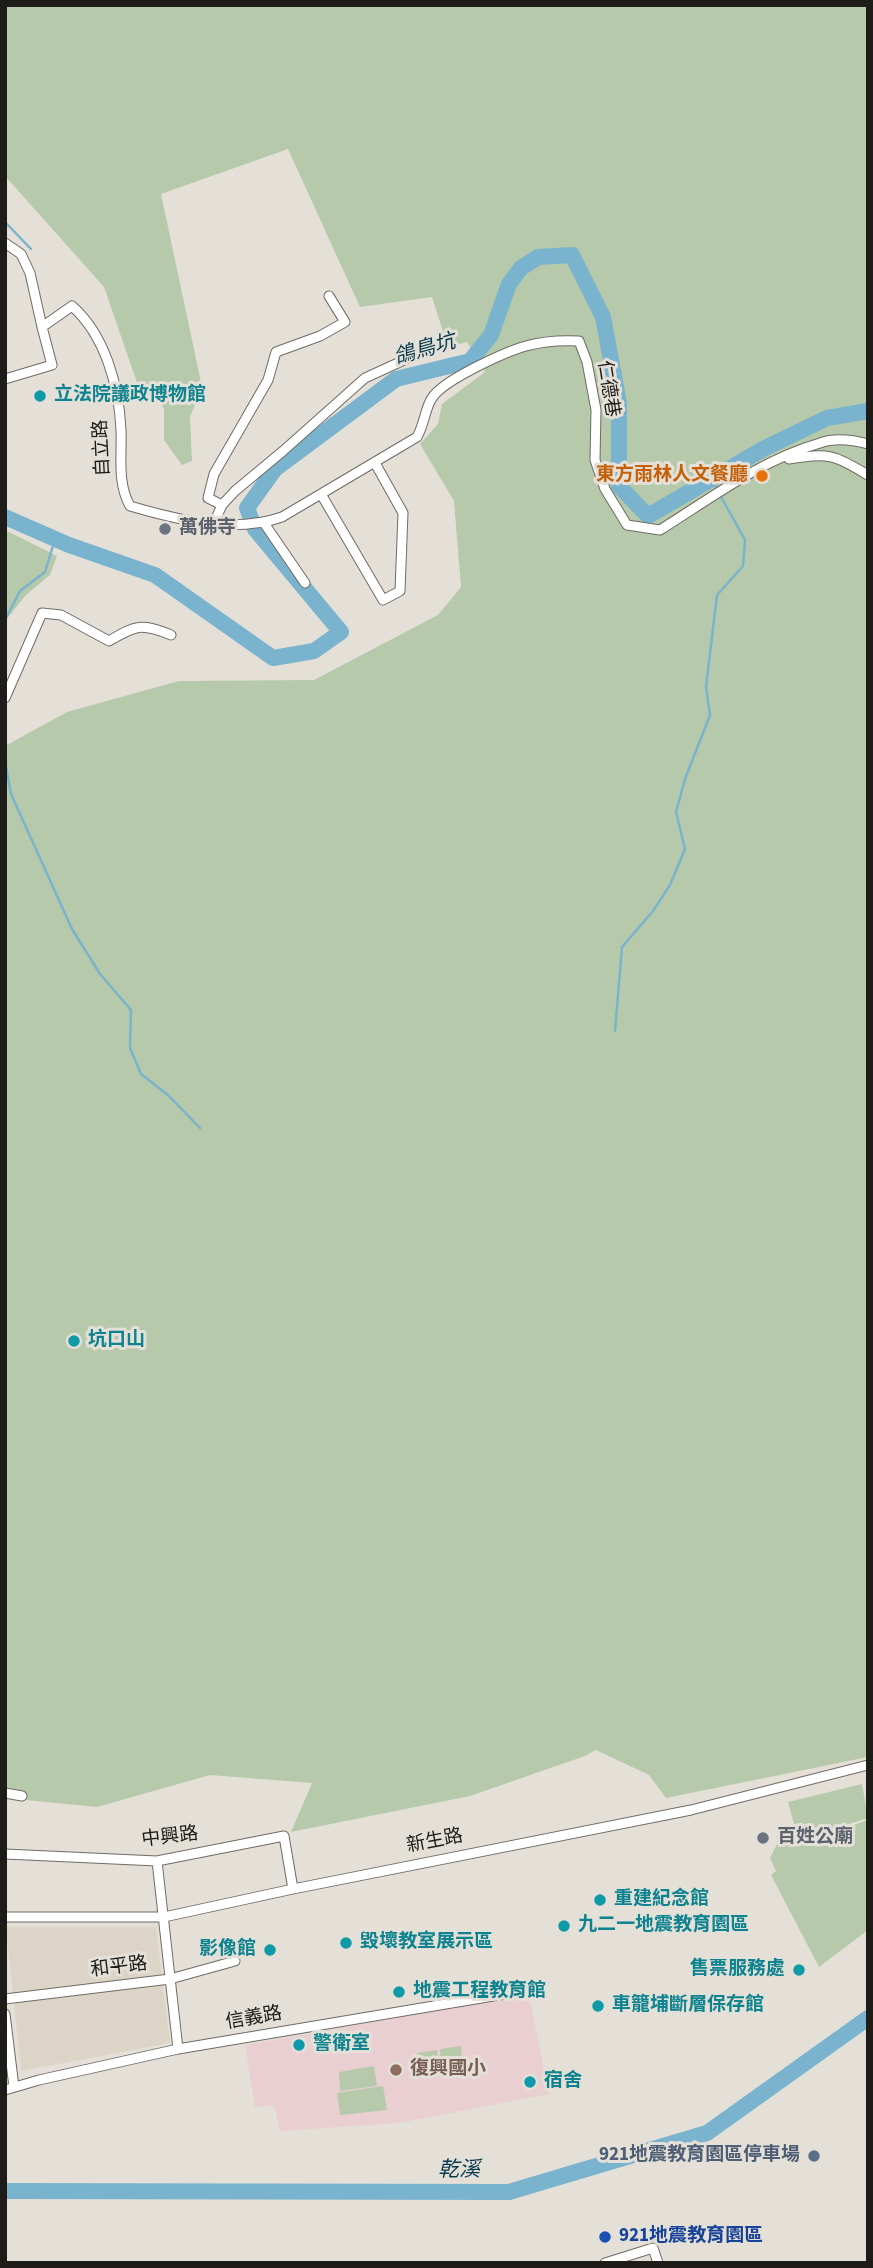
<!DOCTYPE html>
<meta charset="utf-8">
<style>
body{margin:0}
#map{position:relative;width:873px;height:2268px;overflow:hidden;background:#e4e0d8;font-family:"Source Sans 3",sans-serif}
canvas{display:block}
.frame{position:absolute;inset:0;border:7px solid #1d1c19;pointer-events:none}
</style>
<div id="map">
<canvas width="873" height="2268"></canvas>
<div class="frame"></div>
</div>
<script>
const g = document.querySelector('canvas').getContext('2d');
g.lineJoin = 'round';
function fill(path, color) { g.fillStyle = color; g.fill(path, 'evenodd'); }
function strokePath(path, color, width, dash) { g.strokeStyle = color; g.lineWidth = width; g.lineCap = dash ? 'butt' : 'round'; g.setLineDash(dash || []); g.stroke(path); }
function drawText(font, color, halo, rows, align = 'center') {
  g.font = font + ' "Source Sans 3","Noto Sans TC",sans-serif'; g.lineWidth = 6; g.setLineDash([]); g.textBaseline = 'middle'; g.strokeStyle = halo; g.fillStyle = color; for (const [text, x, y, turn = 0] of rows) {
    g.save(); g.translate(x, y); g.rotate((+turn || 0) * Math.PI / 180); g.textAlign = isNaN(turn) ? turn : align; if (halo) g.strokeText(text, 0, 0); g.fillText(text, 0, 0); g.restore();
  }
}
const built = new Path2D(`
 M6,1927H156L170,2043L21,2071Z`);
const education = new Path2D(`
 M527,1985L549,2094L399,2123L280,2131L274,2105L255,2108L245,2045L519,1996V1987Z`);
const green = new Path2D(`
 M5,5H868V1757L666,1798L649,1775L596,1750L585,1756L470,1796L291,1832L312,1783L210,1775L97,1807L5,1798V746L67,712L179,681L314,680L438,615L461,587L454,501L420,444L438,424L442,404L485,372L467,342L448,347L432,297L360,307L288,149L161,194L202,387L190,417L192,461L182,465L164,440V410L160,400H143L104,287L5,176Z
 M5,530L57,556L50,575L26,595L5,621Z
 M862,1784L868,1818L801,1839L807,1841L868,1820V1930L819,1967L771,1875L776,1871L770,1858L782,1834L798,1838L788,1802Z
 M461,2046L462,2064L441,2067L440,2049Z
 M437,2050L439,2068L418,2071L417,2053Z
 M374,2066L377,2086L340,2091L339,2072Z
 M383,2086L387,2110L340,2115L337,2093Z`);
const stream = new Path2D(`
 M5,222L31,249
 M712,479L717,489
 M5,620L20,591L45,572L55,539
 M5,761L11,794L72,929L100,974L131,1010L130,1048L141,1074L168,1095L200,1128
 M615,1031L622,947L653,911L670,885L685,849L676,812L685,779L710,715L706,687L717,595L743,566L745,540L720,495`);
const river = new Path2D(`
 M5,517L69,545L155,575L273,658L314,651L341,632L255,529L247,508L275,469L396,379L470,361L491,335L509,284L521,268L538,257L572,255L603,317L619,403V486L648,516L763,449L827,418L868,411
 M5,2191L509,2192L707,2133L868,2018`);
const street = new Path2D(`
 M5,243L21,254L30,273L42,327
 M5,379L52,365L42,327L72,306C105,335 119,386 121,430C122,456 117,483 130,506C178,520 233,534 282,517L417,437C425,423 425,408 432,398C443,380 505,352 526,346C544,341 561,340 579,341L587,362L596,410L595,460L605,489L627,525L660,530C711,498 761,460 820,443C834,438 853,440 868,444
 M789,459C830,453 832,454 868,475
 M321,494L383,600L400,591L403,513L375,463
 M222,505L235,491L283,451L365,378L424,351
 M264,523L305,583
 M213,525L222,505L208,498L214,474L268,380L276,352L320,336L345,322L329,296
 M5,698L42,613L61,615L109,641C136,625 141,623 171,635
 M5,1793L22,1796
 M5,1854L157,1861L284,1836L293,1889
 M157,1861L178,2049
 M5,1917H164L293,1889L691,1810L868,1765
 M5,1999L170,1979L235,1961
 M5,2014L14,2087
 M5,2090L39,2080L178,2049L511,1993
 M605,2263L653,2248L658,2263`);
const markers = [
 [40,396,7,"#0f9aa8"],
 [762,476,7,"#e8710a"],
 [165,529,7,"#6b7280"],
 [74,1341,7,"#0f9aa8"],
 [763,1838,7,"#6b7280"],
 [600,1900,7,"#0f9aa8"],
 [564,1926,7,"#0f9aa8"],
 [346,1943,7,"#0f9aa8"],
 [270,1950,7,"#0f9aa8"],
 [799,1970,7,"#0f9aa8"],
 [399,1992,7,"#0f9aa8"],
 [598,2006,7,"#0f9aa8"],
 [299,2045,7,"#0f9aa8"],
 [396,2070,7,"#8d6e63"],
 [530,2082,7,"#0f9aa8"],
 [814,2156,7,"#5c6f8a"],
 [605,2237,7,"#1a4fb4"]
];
const streetNames = [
 ["仁德巷",607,389,81],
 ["自立路",103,448,-93],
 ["中興路",170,1838,-7],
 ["新生路",435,1842,-11],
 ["和平路",119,1968,-7],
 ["信義路",254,2019,-10]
];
const cultureNames = [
 ["立法院議政博物館",54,396],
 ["坑口山",88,1341],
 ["重建紀念館",614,1900],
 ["九二一地震教育園區",578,1926],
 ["毀壞教室展示區",360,1943],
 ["影像館",256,1950,"right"],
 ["售票服務處",785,1970,"right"],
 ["地震工程教育館",413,1992],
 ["車籠埔斷層保存館",612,2006],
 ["警衛室",313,2045],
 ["宿舍",544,2082]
];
const foodNames = [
 ["東方雨林人文餐廳",748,476]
];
const worshipNames = [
 ["萬佛寺",179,529],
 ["百姓公廟",777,1838]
];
const educationNames = [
 ["復興國小",410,2070]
];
const serviceNames = [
 ["921地震教育園區停車場",800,2156]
];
const transitNames = [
 ["921地震教育園區",619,2237]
];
const waterNames = [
 ["鴿鳥坑",425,351,-16],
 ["乾溪",459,2171]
];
fill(built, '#dcd4c6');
fill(education, '#e9cfd2');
fill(green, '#b6c9aa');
strokePath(stream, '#7ab3cd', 2.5);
strokePath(river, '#7ab3cd', 16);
strokePath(street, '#6f6b65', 11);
strokePath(street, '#fff', 9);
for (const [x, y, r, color] of markers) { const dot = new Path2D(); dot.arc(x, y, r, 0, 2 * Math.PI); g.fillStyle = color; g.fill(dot); strokePath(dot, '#e4e0d8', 2.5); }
drawText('19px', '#1d1c19', '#e4e0d8', streetNames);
drawText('bold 19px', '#0d838f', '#e4e0d8', cultureNames, 'left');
drawText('bold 19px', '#c56008', '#e4e0d8', foodNames, 'right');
drawText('bold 19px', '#5b616d', '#e4e0d8', worshipNames, 'left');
drawText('bold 19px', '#785e54', '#e4e0d8', educationNames, 'left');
drawText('bold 19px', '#4e5e75', '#e4e0d8', serviceNames, 'right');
drawText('bold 19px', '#164399', '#e4e0d8', transitNames, 'left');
drawText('italic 21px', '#063a4d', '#e4e0d8', waterNames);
</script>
